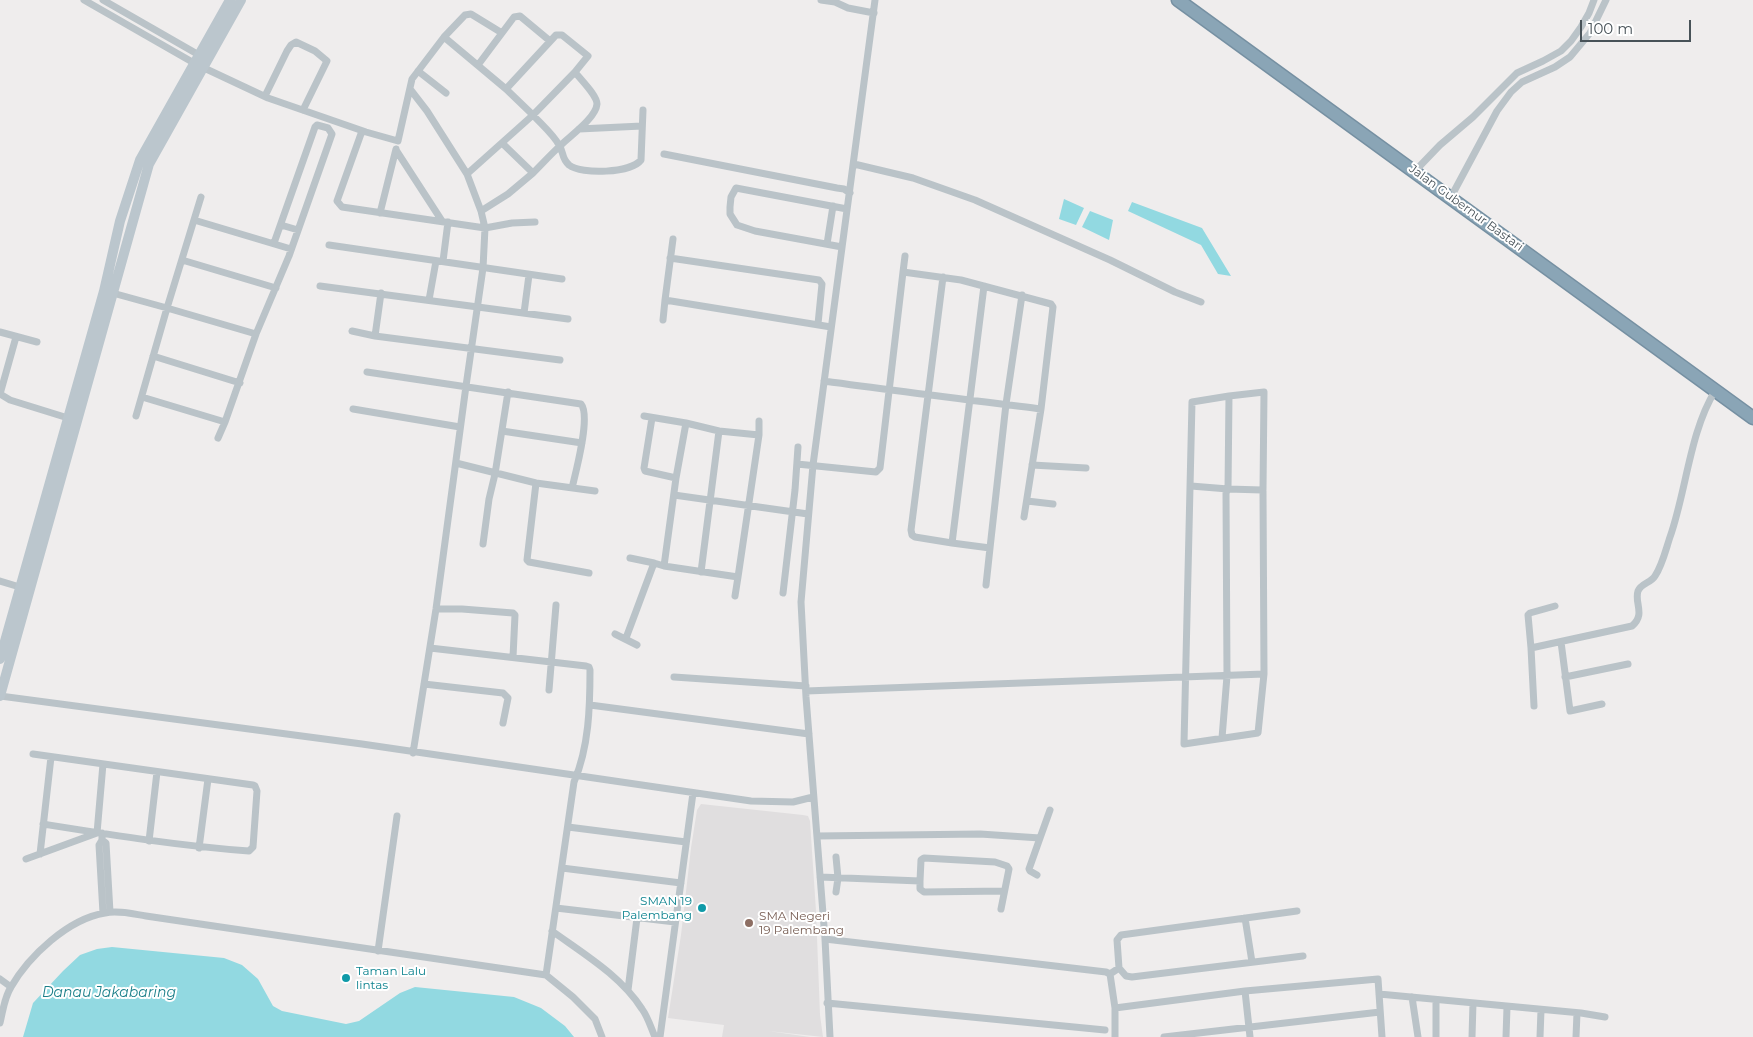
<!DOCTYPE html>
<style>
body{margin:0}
#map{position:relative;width:1753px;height:1037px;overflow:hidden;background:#efeded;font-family:Montserrat,sans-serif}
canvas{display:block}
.scale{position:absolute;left:1580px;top:20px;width:111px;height:22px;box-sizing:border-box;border:2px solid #485258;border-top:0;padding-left:6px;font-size:15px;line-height:18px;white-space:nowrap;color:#485258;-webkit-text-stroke:4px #fff;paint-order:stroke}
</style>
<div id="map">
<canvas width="1753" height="1037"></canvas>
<div class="scale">100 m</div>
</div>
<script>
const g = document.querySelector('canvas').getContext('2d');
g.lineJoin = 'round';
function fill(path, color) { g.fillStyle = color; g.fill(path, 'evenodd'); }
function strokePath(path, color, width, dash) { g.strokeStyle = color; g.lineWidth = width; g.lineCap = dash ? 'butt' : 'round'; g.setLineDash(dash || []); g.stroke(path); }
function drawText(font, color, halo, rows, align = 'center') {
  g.font = font + ' Montserrat,sans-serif'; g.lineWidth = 4; g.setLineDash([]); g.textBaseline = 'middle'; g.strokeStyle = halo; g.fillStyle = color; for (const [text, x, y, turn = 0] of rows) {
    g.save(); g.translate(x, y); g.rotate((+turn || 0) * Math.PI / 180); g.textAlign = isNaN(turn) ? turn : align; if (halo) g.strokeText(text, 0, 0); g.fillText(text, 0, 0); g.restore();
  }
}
const education = new Path2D(`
 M701,804L803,815L808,816L810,821L816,911L820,1015L823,1037L768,1031L810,1037H722L724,1025L668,1018L681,935L691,848L697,810Z`);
const water = new Path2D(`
 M1064,199L1084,208L1076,225L1059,219Z
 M1132,202L1202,228L1231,276L1218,274L1201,245L1128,211Z
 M1090,211L1113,220L1109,240L1082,227Z
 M112,947L224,958L242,965L258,979L273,1006L282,1011L346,1024L359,1021L400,993L415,987L514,997L541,1008L565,1026L574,1037H23L33,1003L63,971L80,955L97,949Z`);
const street = new Path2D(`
 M84,0L194,63
 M103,0L199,55
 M821,0L835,2L848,8L874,13
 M444,37L506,89
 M478,65L502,33
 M202,67L268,98L366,132L398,141L412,79L444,37L465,15L471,14L502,33L514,17L520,16L550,41
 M418,71L446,93
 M410,89L427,111L467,174L481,211L485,228L483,268L466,386L436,609L413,753
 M265,96L287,51L291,45L296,42L315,51L327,61L303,110
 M579,129L642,126
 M362,131L337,201L342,207L485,228L512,223L535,222
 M396,150L442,221
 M664,154L837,188L844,189L850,193
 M854,164L913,178L975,200L1110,260L1175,292L1201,302
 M1415,171L1440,145L1473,117L1517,73L1543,61L1561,51L1571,41L1581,27L1589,13L1594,0
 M533,173C542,164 551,154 561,145C570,136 596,118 597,104C597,95 580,79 575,72L533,115C541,124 553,134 559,145C564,152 561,158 569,165C582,175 631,173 641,160L643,110
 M467,174L533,115L506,89L556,35H562L588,56L575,72
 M1451,197L1497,111L1511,92L1522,82L1555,67L1570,57L1590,33L1606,0
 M481,211L508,194L533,173L502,143
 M380,213L396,149
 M194,220L291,249
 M281,225L298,230
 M673,239L665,300L831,327
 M827,244L833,206
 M329,245L562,279
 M842,247L755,231L737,225L730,214V207L731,197L736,188L847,209
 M670,258L819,280L822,284L818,324
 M182,260L276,288
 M443,261L448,222
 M903,272L905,256
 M943,277L911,530L912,535L915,537L952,543L984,286
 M320,286L568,319
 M109,292L167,308L201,197
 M429,300L436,261
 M524,313L529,275
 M663,320L665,300
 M352,331L375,336L560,360
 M0,332L37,342
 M375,336L381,293
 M153,356L240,383
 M367,372L581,404C591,416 576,471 572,488
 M0,394L10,400L68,418
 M0,394L16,337
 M1229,396L1264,392L1263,490
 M142,397L225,422L256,334
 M353,409L460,427
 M136,416L167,308L256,334L289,256L332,134L328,128L317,125L315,127L274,243
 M644,416L686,423L676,478L664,566L738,577L759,435V421
 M652,418L644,468L645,471L676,478
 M686,423L719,431L701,572
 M502,431L582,443
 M719,431L759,435
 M218,438L225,422
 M456,463L536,483L595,491
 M797,464L876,472L880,468L903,272L961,280L1051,304L1053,307L1041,409C969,400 896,391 824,381
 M1032,465L1086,468
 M536,483L527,560L529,562L589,573
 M1191,486L1228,489L1229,396L1192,402L1184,744L1258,733L1264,674L1263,491L1262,490L1228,489L1226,493L1227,676L1222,738
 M674,495L808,514
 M1027,501L1053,504
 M1024,517L1041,409
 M952,543L990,548L1006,404L1022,295
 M483,544L489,499L495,474L508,392
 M630,558L654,563
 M0,581L23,588
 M986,585L990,548
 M783,593L795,490L798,447
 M735,596L738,577
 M1555,606L1530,613L1528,615L1531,648L1632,626C1646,614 1634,603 1638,591C1641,583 1651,583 1655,576C1662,566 1666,549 1670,537C1686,492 1690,431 1715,391
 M436,609H462L513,613L515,615L513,657
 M615,634L637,645
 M626,638L654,563L664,566
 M1561,642L1570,711L1602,704
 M430,648L586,666L589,667L590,670C590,707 589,747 574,782L546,975
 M1531,648L1534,706
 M674,677L806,686
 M1565,677L1628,664
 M424,684L503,693L508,698L503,723
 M549,690L556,605
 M806,691L1264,674
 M0,696L362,744L751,801L793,802L813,797
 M590,705L809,734
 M33,754L253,785L255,786L257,791L253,847L249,851C180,846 112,835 43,824
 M568,827L686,842
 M102,833V840L99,845L103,913
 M817,836L980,834L1040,838L1029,869L1030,871L1037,875
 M1040,838L1050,810
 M102,840L106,843L110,912
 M149,841L157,772
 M199,848L208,779
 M40,854L51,757
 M836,857L838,878L836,892
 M26,859L97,833L103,764
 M562,868L681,883
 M820,877L920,881L921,860L924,858L995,862L1007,866L1009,869L1001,909
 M920,881V889L924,892L1004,891
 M556,908L675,922
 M1245,918L1252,962
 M552,931C584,954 621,976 642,1009C648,1017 651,1028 655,1037
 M825,939L1106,972L1110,974L1115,1008L1245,991L1378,979L1382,1037
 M378,951L397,816
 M1119,968L1117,940L1121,935L1297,911
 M1110,974L1119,968L1126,976L1132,977L1303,956
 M0,979L11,987
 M628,990L637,918
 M1245,991L1250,1037
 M1379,994L1581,1013L1605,1017
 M1412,997L1418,1037
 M827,1003L1105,1030
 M1115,1008V1037
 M0,1023C3,1011 4,998 11,987C29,956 68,919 105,913C118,910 133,914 146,916L546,975L573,997L595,1019L602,1037
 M660,1037L693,793
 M830,1037L825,939L806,697L801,602L813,465L875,0
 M1164,1037L1380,1012
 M1436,1037V1000
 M1472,1037L1473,1003
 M1506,1037L1507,1007
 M1540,1037L1541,1010
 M1576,1037L1577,1013`);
const secondary = new Path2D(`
 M0,659L104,291L120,221L140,160L230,0
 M0,696L149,164L241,0`);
const highway = new Path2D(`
 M1178,0L1753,418`);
const markers = [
 [702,908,5,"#0f9aa8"],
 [749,923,5,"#8d6e63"],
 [346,978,5,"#0f9aa8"]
];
const streetNames = [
 ["Jalan Gubernur Bastari",1466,208,36]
];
const cultureNames = [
 ["SMAN 19",692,901],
 ["Palembang",692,915],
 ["Taman Lalu",356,971,"left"],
 ["lintas",356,985,"left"]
];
const educationNames = [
 ["SMA Negeri",759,916],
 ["19 Palembang",759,930]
];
const waterNames = [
 ["Danau Jakabaring",109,993]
];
fill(education, '#e0dedf');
fill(water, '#92d9e1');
strokePath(highway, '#7690a2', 15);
strokePath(street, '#bac3c8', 7);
strokePath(secondary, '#bbc6cd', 10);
strokePath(highway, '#8aa5b6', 12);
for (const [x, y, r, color] of markers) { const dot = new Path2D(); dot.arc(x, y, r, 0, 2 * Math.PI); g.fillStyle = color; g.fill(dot); strokePath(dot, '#fff', 2); }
drawText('12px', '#485258', '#fff', streetNames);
drawText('12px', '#0d838f', '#fff', cultureNames, 'right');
drawText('12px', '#785e54', '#fff', educationNames, 'left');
drawText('italic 14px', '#1b7f89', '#fff', waterNames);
</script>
